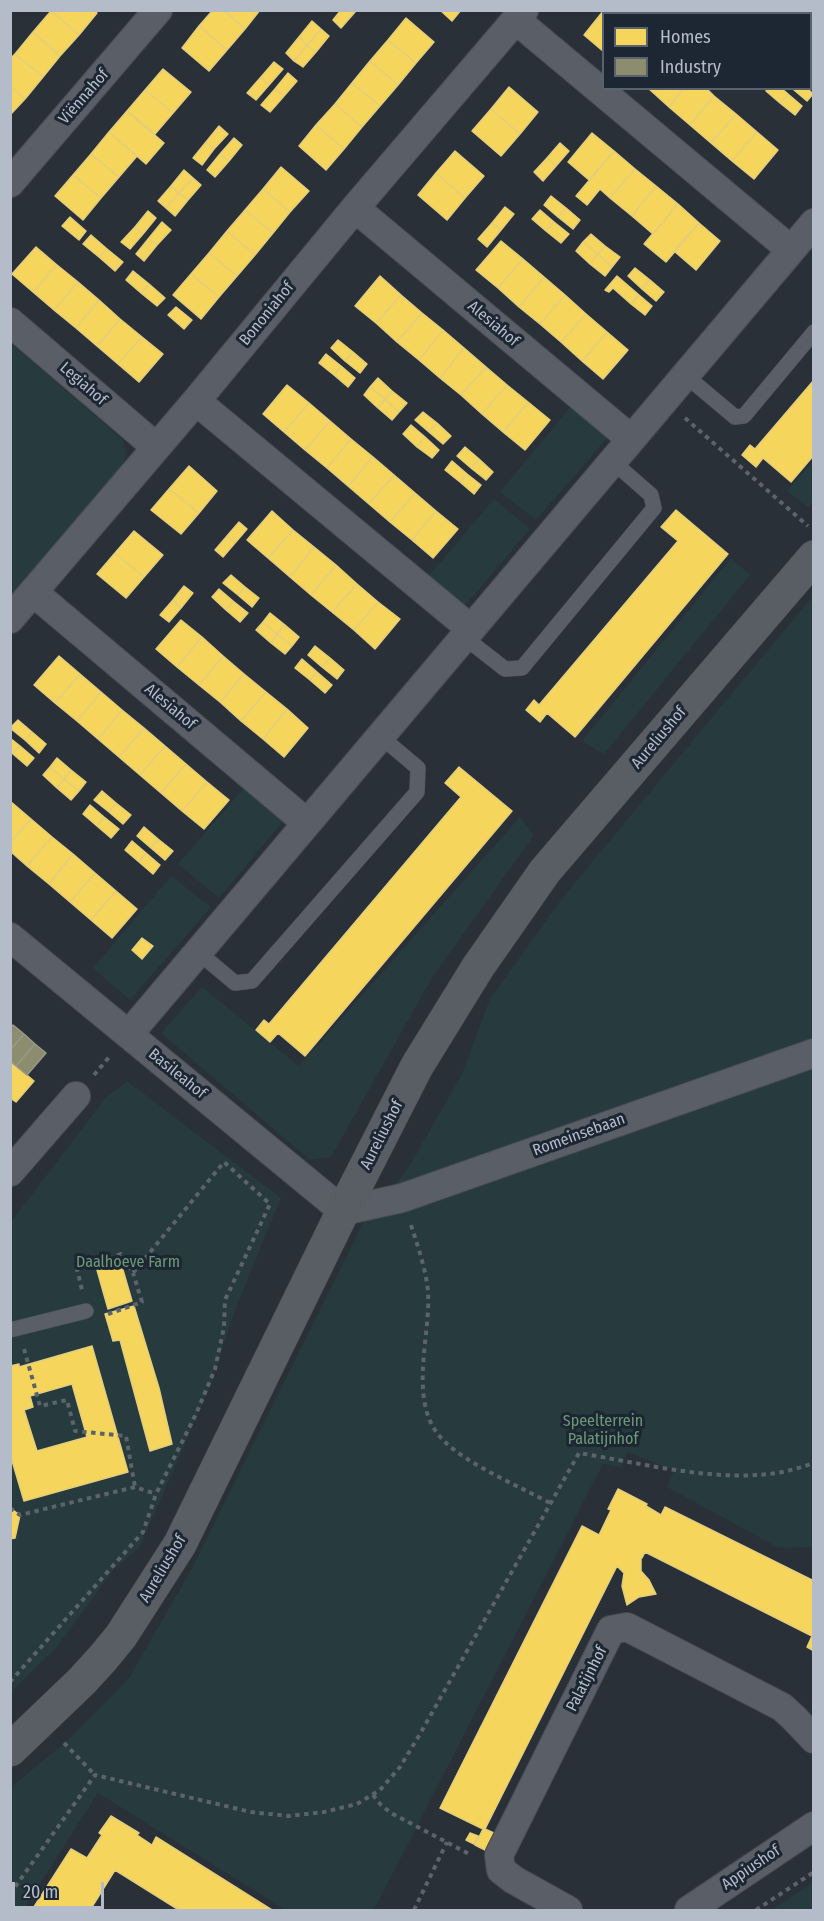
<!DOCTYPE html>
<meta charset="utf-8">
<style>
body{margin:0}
#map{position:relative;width:824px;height:1921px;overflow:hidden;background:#2a3038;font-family:"Fira Sans Condensed",sans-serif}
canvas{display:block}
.frame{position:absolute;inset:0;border:12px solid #b4bcc9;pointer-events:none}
.legend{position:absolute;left:602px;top:12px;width:210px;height:78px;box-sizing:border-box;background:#1d2633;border:2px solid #59626f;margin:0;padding:8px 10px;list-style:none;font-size:18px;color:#b4bcc9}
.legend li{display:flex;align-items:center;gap:12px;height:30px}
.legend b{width:30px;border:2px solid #59626f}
.scale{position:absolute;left:12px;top:1882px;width:92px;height:27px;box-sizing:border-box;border:3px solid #b4bcc9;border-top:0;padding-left:8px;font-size:18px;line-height:21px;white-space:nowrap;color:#b4bcc9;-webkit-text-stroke:4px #1d2633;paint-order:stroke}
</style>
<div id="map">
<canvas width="824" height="1921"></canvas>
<div class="frame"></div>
<ul class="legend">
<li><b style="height:16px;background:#f6d55c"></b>Homes</li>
<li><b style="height:16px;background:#8c8c6e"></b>Industry</li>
</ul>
<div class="scale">20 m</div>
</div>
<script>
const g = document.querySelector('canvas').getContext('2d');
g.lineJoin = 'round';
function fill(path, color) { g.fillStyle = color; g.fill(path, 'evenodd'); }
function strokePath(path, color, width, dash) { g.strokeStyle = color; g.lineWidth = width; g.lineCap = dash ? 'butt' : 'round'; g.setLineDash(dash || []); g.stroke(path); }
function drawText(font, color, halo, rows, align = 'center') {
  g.font = font + ' "Fira Sans Condensed",sans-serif'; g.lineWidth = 6; g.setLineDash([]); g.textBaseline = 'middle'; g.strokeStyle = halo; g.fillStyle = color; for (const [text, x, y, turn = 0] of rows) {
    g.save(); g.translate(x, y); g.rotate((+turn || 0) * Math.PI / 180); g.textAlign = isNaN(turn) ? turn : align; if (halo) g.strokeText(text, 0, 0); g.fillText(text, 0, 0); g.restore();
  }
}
const green = new Path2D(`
 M11,343L123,440L126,457L119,471L11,603Z
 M572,405L609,436L536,520L500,492Z
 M813,461V501L808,507L787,491Z
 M494,499L530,529L459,613L420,586Z
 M731,558L750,575L604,754L582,741Z
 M813,596V1547L779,1548L667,1487L674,1470L627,1452L622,1467L603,1464L374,1910H286L98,1793L23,1910H11V1787L67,1741L129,1678L191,1570L362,1225L407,1170L462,1074L490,999L563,897Z
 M249,782L290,813L219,898L178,864Z
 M520,817L534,835L433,976L331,1157L310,1160L161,1033L202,987L299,1066Z
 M171,876L211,907L130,1000L93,968Z
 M127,1081L281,1198L235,1310L210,1387L139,1548L114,1569L57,1647L11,1692V1222L107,1096L123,1085Z
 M813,1882V1910H772Z`);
const homes = new Path2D(`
 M94,10L97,13L79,35L51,11Z
 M213,10H224L245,29L227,50L199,26Z
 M224,10H260L245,29Z
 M341,10L355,12L341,28L333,20Z
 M440,10H461L452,21Z
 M604,10H613L617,14H604V52L584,35Z
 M693,10H711L713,12L697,14Z
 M787,10H814V22L810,26V14H784Z
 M51,11L79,35L60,56L33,32Z
 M406,18L434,42L416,63L388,40Z
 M312,21L321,29L307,45L299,37Z
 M814,22V44L810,41V26Z
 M199,26L227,50L209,71L182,48Z
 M321,29L329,36L316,52L307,45Z
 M33,32L60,56L43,77L15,54Z
 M299,37L307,45L294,61L286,53Z
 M388,40L416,63L398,85L370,61Z
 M307,45L316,52L303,67L294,61Z
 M15,54L43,77L25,99L10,86V59Z
 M370,61L398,85L380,106L352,83Z
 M274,62L283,69L269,85L261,77Z
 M163,69L191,92L173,113L145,90Z
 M288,73L297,81L284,96L275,89Z
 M261,77L269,85L256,100L247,93Z
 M352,83L380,106L362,127L335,104Z
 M10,86L25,99L10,115Z
 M509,87L538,112L520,134L491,109Z
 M648,88H684L669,107Z
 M684,88H706L714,96L690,125L669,107Z
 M768,88H781L788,94L780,103L766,91Z
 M795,88H807L813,94L807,101L794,90Z
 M275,89L284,96L270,112L261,105Z
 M145,90L173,113L155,134L127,111Z
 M788,94L802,106L795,115L780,103Z
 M714,96L736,114L711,143L690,125Z
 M335,104L362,127L344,149L316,125Z
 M491,109L520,134L501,156L472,131Z
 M127,111L164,143L146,164L109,132Z
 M736,114L757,132L732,161L711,143Z
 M316,125L344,149L326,170L299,146Z
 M219,126L228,134L214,149L206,142Z
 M109,132L137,156L119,177L91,154Z
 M757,132L778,150L754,179L732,161Z
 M592,133L614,151L589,180L568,162Z
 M234,138L242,145L229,161L220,154Z
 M206,142L214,149L202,165L193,158Z
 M560,143L569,151L556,166L547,158Z
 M455,151L484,176L465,198L436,173Z
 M614,151L635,169L610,198L600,189L587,205L576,196Z
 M91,154L119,177L101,198L73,175Z
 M220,154L229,161L215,177L207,170Z
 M547,158L556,166L543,181L534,172Z
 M281,167L309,191L290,212L263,189Z
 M635,169L656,186L632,216L610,198Z
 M184,170L193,178L179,193L171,186Z
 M436,173L465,198L447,220L418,195Z
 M73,175L101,198L83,220L55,196Z
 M193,178L201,185L188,200L179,193Z
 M171,186L179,193L166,208L158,201Z
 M656,186L678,204L653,234L632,216Z
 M263,189L290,212L273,233L245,210Z
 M179,193L188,200L175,216L166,208Z
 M551,196L566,208L558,217L544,205Z
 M678,204L699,223L666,262L644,244Z
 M505,207L514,214L501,230L492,223Z
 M566,208L580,220L573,229L558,217Z
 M245,210L273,233L255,255L227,231Z
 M540,210L554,222L546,231L532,219Z
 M148,211L156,218L143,234L135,227Z
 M70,217L86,231L79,240L62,226Z
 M162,222L171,230L157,245L149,238Z
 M554,222L569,234L561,243L546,231Z
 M492,223L501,230L487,247L478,239Z
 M699,223L720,241L696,270L674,251Z
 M135,227L143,234L130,249L121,242Z
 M227,231L255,255L237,276L209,253Z
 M591,234L605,246L598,254L583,242Z
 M91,235L107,249L99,257L83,244Z
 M149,238L157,245L144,261L136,254Z
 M501,241L523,259L498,288L476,270Z
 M583,242L598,254L590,264L576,251Z
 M605,246L620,257L612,267L598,254Z
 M36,247L57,265L33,292L12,274Z
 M107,249L123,262L115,271L99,257Z
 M209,253L237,276L219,297L191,274Z
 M598,254L612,267L605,276L590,264Z
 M523,259L544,277L519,307L498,288Z
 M57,265L78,282L54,310L33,292Z
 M635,268L650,280L642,289L628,276Z
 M133,271L149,284L141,293L126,280Z
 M191,274L219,297L201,319L173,295Z
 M380,276L401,295L376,323L355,306Z
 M617,276L639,295L631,304L613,288L609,292L605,290Z
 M544,277L565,295L540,324L519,307Z
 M650,280L664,292L656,301L642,289Z
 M78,282L99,300L76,328L54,310Z
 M149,284L165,298L157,306L141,293Z
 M401,295L422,313L397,342L376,323Z
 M565,295L586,314L561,342L540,324Z
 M639,295L652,306L645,315L631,304Z
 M99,300L120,319L97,346L76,328Z
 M176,307L192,320L184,329L168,315Z
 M422,313L443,330L419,360L397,342Z
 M586,314L607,332L582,361L561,342Z
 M120,319L142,337L118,364L97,346Z
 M443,330L464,348L440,378L419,360Z
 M607,332L628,350L603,379L582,361Z
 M142,337L163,354L139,382L118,364Z
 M338,340L353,352L345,361L331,348Z
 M464,348L486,367L461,395L440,378Z
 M353,352L367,364L360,373L345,361Z
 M326,354L341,366L334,375L319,363Z
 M341,366L355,378L348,387L334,375Z
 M486,367L507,385L482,414L461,395Z
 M378,378L392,391L385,399L370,387Z
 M814,380V455L791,482L763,458L756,467L742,455L750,445L755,449Z
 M287,385L309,403L284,432L263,414Z
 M507,385L528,402L503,432L482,414Z
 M370,387L385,399L378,408L364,395Z
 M392,391L407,403L399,412L385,399Z
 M385,399L399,412L392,420L378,408Z
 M528,402L550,420L525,450L503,432Z
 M309,403L330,421L305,450L284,432Z
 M423,412L437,423L429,432L415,420Z
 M330,421L351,439L327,468L305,450Z
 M437,423L451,436L443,444L429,432Z
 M411,425L425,437L417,447L403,434Z
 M425,437L439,450L432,458L417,447Z
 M351,439L373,457L348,486L327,468Z
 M465,447L479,459L471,468L457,456Z
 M373,457L394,475L369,504L348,486Z
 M479,459L493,472L486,480L471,468Z
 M452,461L467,474L460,482L445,470Z
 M189,466L217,491L199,513L169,489Z
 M467,474L481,485L474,494L460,482Z
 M394,475L415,493L390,522L369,504Z
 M169,489L199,513L181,534L151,510Z
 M415,493L436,511L412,540L390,522Z
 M676,510L728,554L575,737L547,713L540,722L526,710L534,700L539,705L678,541L661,527Z
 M272,511L293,530L268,558L247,540Z
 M436,511L458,529L433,558L412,540Z
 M239,522L247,529L235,543L227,536Z
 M293,530L314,547L290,577L268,558Z
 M134,531L163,555L144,577L115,553Z
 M227,536L235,543L223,557L215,550Z
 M314,547L336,565L311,595L290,577Z
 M115,553L144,577L126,598L97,574Z
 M336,565L357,584L332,612L311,595Z
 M231,575L245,587L238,595L223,583Z
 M357,584L378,602L354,630L332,612Z
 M184,586L193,593L181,608L173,600Z
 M245,587L259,598L252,607L238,595Z
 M219,589L233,601L226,610L212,597Z
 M173,600L181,608L169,622L160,615Z
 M233,601L248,613L240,622L226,610Z
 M378,602L400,619L375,649L354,630Z
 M270,613L285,625L277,634L263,622Z
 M181,620L202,637L177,667L156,649Z
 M263,622L277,634L271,643L256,630Z
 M285,625L299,637L292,646L277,634Z
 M277,634L292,646L285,654L271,643Z
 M202,637L223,656L199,685L177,667Z
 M315,646L330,658L322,667L308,655Z
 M59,656L80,674L55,703L34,685Z
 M223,656L244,674L220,702L199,685Z
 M330,658L344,670L337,679L322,667Z
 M302,659L317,672L310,680L295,668Z
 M317,672L332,685L325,693L310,680Z
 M80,674L101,692L77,721L55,703Z
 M244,674L266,692L241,721L220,702Z
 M101,692L122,710L98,739L77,721Z
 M266,692L287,709L263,739L241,721Z
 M287,709L308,728L284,757L263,739Z
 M122,710L144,728L119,757L98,739Z
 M18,720L32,732L25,740L10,728Z
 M144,728L165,746L140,775L119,757Z
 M32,732L46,744L39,753L25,740Z
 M10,738L20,746L13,754L10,752Z
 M20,746L34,758L27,766L13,754Z
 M165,746L186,764L161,793L140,775Z
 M57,758L71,770L64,779L50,767Z
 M186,764L207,782L182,811L161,793Z
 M50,767L64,779L57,788L43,775Z
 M459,767L512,811L305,1056L278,1033L270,1042L256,1030L264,1020L269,1024L461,797L445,783Z
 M71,770L86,782L79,791L64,779Z
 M64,779L79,791L71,800L57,788Z
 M207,782L229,800L204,829L182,811Z
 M102,791L116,803L109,812L94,800Z
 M10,801L31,819L10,843Z
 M116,803L131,815L123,824L109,812Z
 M90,805L104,817L97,826L83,814Z
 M104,817L119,829L111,838L97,826Z
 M31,819L52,837L27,866L10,851V843Z
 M144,827L158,839L151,848L137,836Z
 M52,837L73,854L49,884L27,866Z
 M158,839L173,851L165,860L151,848Z
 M132,841L146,853L139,862L125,850Z
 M146,853L160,865L153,874L139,862Z
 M73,854L95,873L70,902L49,884Z
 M95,873L116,891L91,920L70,902Z
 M116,891L137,909L112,938L91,920Z
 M142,938L153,946L142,959L132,950Z
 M10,1061L34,1081L16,1102L10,1098Z
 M121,1263L132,1301L108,1309L97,1270Z
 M134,1306L159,1388L172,1444L150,1451L120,1340L113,1341L105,1314Z
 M92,1346L128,1472L24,1501L10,1454V1366L19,1364V1367ZM72,1384L87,1437L37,1451L24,1410L33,1407L30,1396Z
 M618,1489L647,1504L646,1506L661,1515L665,1507L814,1581V1651L807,1647L812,1636L645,1552L642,1558L641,1557V1571L649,1580L656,1594L639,1597L627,1605L622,1586L624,1573L617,1566L485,1829L496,1834L487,1851L475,1845L483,1829L440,1808L582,1526L599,1535L611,1510L608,1509Z
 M10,1508L20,1515L15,1538L10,1539Z
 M111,1816L139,1833L137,1835L152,1845L156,1837L272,1910H179L115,1870L90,1910H32L71,1849L87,1858L102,1835L99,1833Z
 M470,1833L478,1836L474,1844L466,1840Z`);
const industry = new Path2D(`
 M13,1025L24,1034L10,1050V1028Z
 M24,1034L35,1044L16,1066L10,1061V1050Z
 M35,1044L46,1053L27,1075L16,1066Z`);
const path = new Path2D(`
 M685,418L808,526
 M94,1075L110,1056
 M411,1225C418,1247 426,1269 428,1292C431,1338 406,1404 444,1441C468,1465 519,1486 550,1503
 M108,1314L142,1302L133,1273
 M24,1349L40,1406L67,1400L75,1431L126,1436L135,1487
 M10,1508L20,1515L135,1487L156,1494
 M10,1682L143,1532L156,1494L196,1414L215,1369L224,1327L225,1300L270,1204L224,1162L133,1273L121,1254L77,1269L82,1290
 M64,1743L95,1775
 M373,1795L381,1805L391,1813L471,1855
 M10,1894L95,1775L251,1812L288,1816L324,1812L357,1804L380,1790L400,1767L420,1734L579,1453C641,1463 725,1485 787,1471C796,1469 805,1466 814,1463
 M414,1910L447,1842
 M756,1910L814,1872`);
const lane = new Path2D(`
 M685,375L735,417L744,416L814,332
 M464,637L505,669L522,668L654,508L651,495L612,461
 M198,952L235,983L252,981L417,792L418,768L380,736
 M10,1330L86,1311`);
const street = new Path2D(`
 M516,20L791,250
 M10,183L158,10
 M355,208L631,439
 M10,322L156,447
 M196,401L471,629
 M33,592L307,823
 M10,619L196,401L355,208L524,10
 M10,937L343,1211L402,1198L814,1053
 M129,1034L814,223
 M10,1172L76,1096
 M568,1910L514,1880L501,1870L499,1855L611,1630L627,1627L782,1707L794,1718L814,1739
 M689,1910L814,1826`);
const secondary = new Path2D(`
 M10,1750L82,1681L103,1658L121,1636L180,1544L343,1211L417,1066L478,967L545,871L814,557`);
const streetNames = [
 ["Viënnahof",84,97,-49],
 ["Bononiahof",267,314,-51],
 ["Alesiahof",493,324,40],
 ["Legiahof",83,384,41],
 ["Alesiahof",170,707,40],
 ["Aureliushof",659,738,-50],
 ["Basileahof",177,1074,39],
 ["Aureliushof",382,1135,-63],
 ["Romeinsebaan",579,1135,-20],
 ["Aureliushof",163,1569,-59],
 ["Palatijnhof",587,1679,-63],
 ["Appiushof",751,1868,-34]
];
const parkNames = [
 ["Daalhoeve Farm",128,1263],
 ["Speelterrein",603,1422],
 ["Palatijnhof",603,1440]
];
fill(green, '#273a3e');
fill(homes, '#f6d55c');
strokePath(homes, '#e2ce7d', 1.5);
fill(industry, '#8c8c6e');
strokePath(industry, '#989a89', 1.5);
strokePath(lane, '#484c53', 16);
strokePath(street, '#484c53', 30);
strokePath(secondary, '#484c53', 34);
strokePath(path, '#5d636a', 4, [4.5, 4.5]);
strokePath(lane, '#5a5e66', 15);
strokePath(street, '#5a5e66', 28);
strokePath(secondary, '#595d64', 33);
drawText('16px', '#b4bcc9', '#1d2633', streetNames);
drawText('16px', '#6b9a76', '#1d2633', parkNames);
</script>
